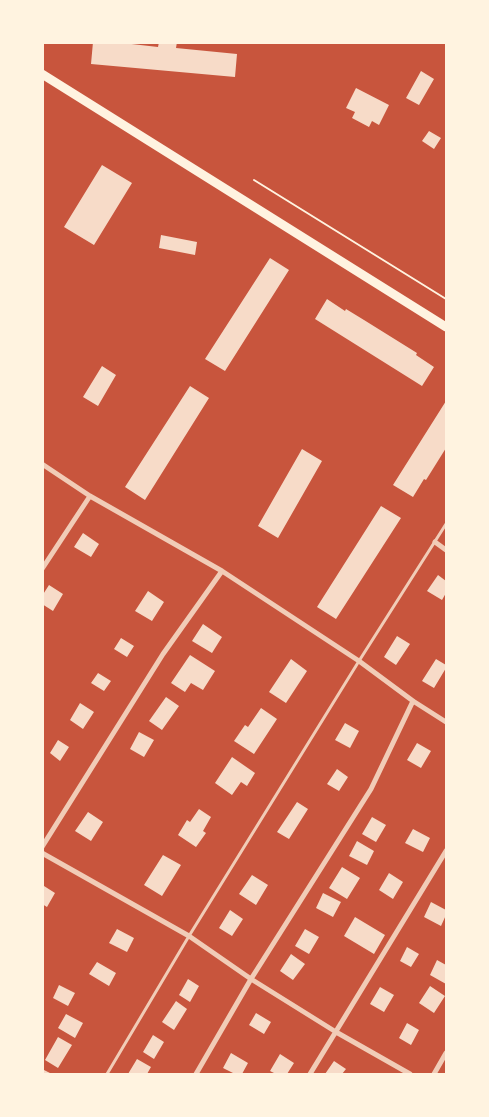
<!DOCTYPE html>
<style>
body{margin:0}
#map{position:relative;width:489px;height:1117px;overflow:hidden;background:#c8553d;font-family:Barlow,sans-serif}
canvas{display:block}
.frame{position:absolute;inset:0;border:44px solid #fff3e0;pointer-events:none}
</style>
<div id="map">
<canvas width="489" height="1117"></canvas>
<div class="frame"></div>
</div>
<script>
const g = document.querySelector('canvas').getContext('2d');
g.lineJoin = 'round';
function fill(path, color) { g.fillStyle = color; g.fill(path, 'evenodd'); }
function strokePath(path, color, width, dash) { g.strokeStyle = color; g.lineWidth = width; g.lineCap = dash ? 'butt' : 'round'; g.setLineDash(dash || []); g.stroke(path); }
const building = new Path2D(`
 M93,42H114L158,47L159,42H177L176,48L237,54L235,77L91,64Z
 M421,71L434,79L419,105L406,98Z
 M356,88L389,105L379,125L372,121L369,127L352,118L355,112L346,108Z
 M429,131L441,138L434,149L422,141Z
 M102,165L132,183L94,245L64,227Z
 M161,235L197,242L195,255L159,248Z
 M270,258L289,270L225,371L205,359Z
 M327,299L345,311L346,309L364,320L417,353L416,355L434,367L422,386L315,319Z
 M102,366L116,375L98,406L83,397Z
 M190,386L209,398L145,500L125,487Z
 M446,401V448L426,480L424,479L413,497L393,485Z
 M302,449L322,461L278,538L258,526Z
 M381,506L401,518L336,619L317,607Z
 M83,533L99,544L91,557L74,547Z
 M438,575L446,581V593L442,600L427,591Z
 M49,585L63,594L53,611L42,604V596Z
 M148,591L164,602L152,621L135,611Z
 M203,624L222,637L212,653L192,641Z
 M397,636L410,644L396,665L384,657Z
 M121,638L134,646L127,657L114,649Z
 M190,655L215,671L203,690L191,683L185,692L171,683Z
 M291,659L307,671L286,703L269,692Z
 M436,659L446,665V668L434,688L422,681Z
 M98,673L111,681L104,691L91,683Z
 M166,697L179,706L162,730L149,721Z
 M80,703L94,712L83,729L70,720Z
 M261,708L277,719L254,754L234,741L245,725L248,727Z
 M345,723L359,731L350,748L335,740Z
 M139,732L154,740L144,757L130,749Z
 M58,740L69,747L60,761L50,753Z
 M417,743L431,751L421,768L407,760Z
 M232,757L255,773L247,786L241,782L232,795L215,783Z
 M337,769L348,777L339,791L327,784Z
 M297,802L308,809L289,839L277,832Z
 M199,809L211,817L203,831L206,833L196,847L178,835L187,820L190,822Z
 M88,812L103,822L91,841L75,831Z
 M372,817L386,825L376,842L362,834Z
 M413,829L430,838L423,852L405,843Z
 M357,841L374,851L367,865L349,856Z
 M163,855L181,865L162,896L144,885Z
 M342,867L360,878L347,899L329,888Z
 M389,873L403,882L393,899L379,890Z
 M252,875L268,885L256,905L239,894Z
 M44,886L55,893L47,907L42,904Z
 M323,893L341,902L333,917L316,908Z
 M431,902L446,910V915L441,926L424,917Z
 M230,910L243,919L232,936L219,928Z
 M355,917L385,935L374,954L344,936Z
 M117,929L134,938L127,952L109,943Z
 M305,929L319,937L309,954L295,946Z
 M407,947L419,954L411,967L400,961Z
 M291,954L305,964L293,980L280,971Z
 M437,960L446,965V984L430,975Z
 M97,962L116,973L109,986L89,974Z
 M188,979L199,986L190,1002L179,995Z
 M59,985L75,993L68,1006L53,998Z
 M430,986L445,996L434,1013L419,1003Z
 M380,987L394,995L384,1012L370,1004Z
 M176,1001L187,1009L174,1030L162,1022Z
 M256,1013L271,1022L264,1034L249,1025Z
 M66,1014L83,1023L75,1038L58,1028Z
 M407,1023L419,1030L411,1045L399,1038Z
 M153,1035L164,1042L154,1059L143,1052Z
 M58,1037L72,1045L58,1068L45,1060Z
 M231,1053L248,1063L242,1074H235L223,1068Z
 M280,1054L294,1063L287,1074H276L270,1071Z
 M137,1059L151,1067L147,1074H128Z
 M334,1061L346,1069L342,1074H325Z
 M42,1069L52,1074H42Z`);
const path = new Path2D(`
 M254,180L446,299`);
const service = new Path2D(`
 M107,1074L189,936L359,661L446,524`);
const minor = new Path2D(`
 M42,464L90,496L222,571L359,661L413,701L446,722
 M435,542L446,550
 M42,569L90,496
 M42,847L163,654L222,571
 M42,853L189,936L251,979L336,1032L410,1074
 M196,1074L251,979L371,789L413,701
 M310,1074L446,851
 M434,1074L446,1053`);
const secondary = new Path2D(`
 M42,74L446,327`);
fill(building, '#f7dbc8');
strokePath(path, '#fff3e0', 2);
strokePath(service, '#f1ccb7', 3);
strokePath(minor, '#f1ccb7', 5);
strokePath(secondary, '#fff3e0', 9);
</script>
